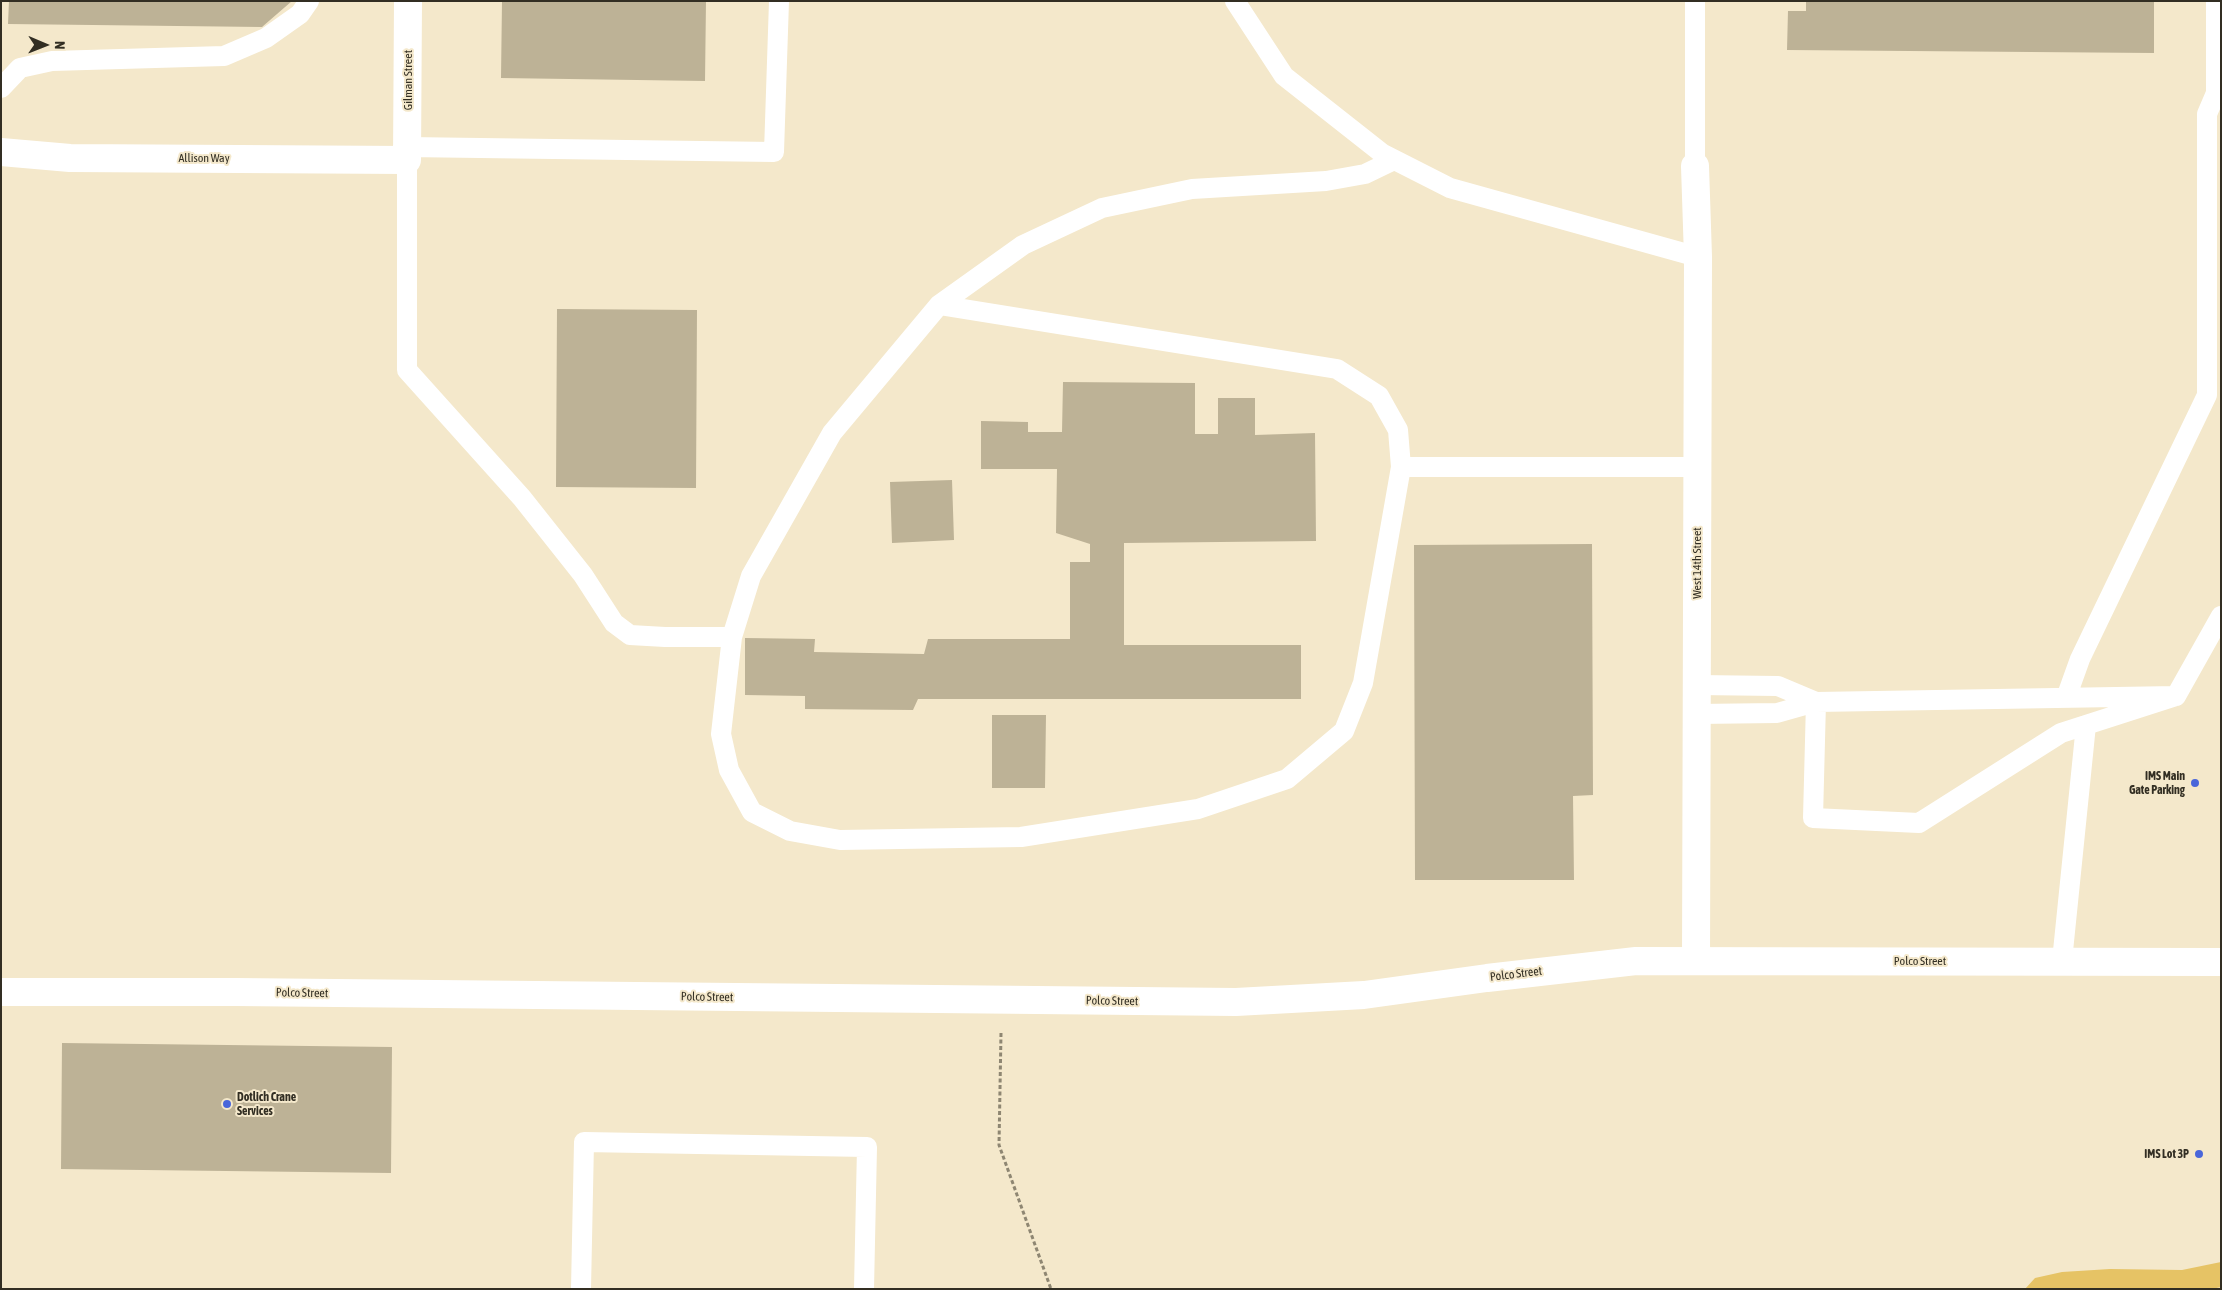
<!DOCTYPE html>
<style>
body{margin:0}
#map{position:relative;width:2222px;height:1290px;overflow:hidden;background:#f4e8cb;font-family:"Asap Condensed",sans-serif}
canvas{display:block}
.frame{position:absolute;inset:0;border:2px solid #322e23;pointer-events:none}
.north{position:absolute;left:20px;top:20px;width:50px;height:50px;-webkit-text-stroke:4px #f4e8cb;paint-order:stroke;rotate:91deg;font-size:14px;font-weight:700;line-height:20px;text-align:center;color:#322e23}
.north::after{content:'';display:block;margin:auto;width:18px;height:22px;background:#322e23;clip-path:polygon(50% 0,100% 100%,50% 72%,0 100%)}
</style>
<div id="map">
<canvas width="2222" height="1290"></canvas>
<div class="frame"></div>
<div class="north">N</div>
</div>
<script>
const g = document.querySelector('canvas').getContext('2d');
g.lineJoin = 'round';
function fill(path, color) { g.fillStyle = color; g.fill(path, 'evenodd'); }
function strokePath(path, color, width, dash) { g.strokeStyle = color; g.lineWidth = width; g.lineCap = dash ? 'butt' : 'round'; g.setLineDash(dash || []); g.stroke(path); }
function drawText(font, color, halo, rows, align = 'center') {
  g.font = font + ' "Asap Condensed",sans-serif'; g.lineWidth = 4; g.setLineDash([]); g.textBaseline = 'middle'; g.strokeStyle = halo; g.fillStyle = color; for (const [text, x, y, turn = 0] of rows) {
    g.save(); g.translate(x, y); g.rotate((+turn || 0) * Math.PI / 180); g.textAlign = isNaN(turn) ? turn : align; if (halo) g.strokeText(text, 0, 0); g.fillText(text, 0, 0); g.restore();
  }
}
const water = new Path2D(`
 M2221,1262V1287L2212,1289H2025L2035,1278L2062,1272L2110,1269L2182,1270Z`);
const building = new Path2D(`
 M9,1H292L262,27L8,24Z
 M502,1H706L705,81L501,78Z
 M1806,1H2154V53L1787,50L1788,11H1806Z
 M557,309L697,310L696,488L556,487Z
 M1063,382L1195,383V434H1218V398H1255V435L1315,433L1316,541L1124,543V645H1301V699H918L913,710L805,709V696L745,695V638L815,639L814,652L924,654L928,639H1070V562H1090V544L1056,533L1057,469H981V421L1028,422V432H1062Z
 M952,480L954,540L892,543L890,482Z
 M1592,544L1593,795L1573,796L1574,880H1415L1414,545Z
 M992,715H1046L1045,788H992Z
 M62,1043L392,1047L391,1173L61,1169Z`);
const path = new Path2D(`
 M1001,1033L999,1145L1051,1289`);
const service = new Path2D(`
 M1235,1L1284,76L1383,154L1450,188L1698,257
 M1,88L20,68L52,61L224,56L266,38L300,14L309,1
 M407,147L774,152L779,1
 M407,160V370L522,498L583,575L614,623L630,635L665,637H732
 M1695,166V1
 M939,305L1337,369L1379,396L1398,430L1401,467L1363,683L1344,731L1287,779L1198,809L1021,837L840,840L790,831L752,812L729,770L721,734L732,637L751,576L832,433L939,305L1023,245L1102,208L1192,189L1326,181L1365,174L1394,160
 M1401,467H1697
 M1697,685L1778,686L1816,702L1777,713L1697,714
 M2176,696L2061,733L1919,823L1813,818L1816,702L2176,696L2221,616
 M2066,698L2080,659L2207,395V114L2216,93V1
 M2062,961L2086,725
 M581,1289L584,1142L867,1147L864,1289`);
const minor = new Path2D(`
 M1,152L70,158L407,160L408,1
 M1695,166L1698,257L1696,960`);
const tertiary = new Path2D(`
 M1,992H236L1236,1002L1364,995L1487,978L1636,961L2221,962`);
const markers = [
 [2195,783,5,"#4966da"],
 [227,1104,5,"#4966da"],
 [2199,1154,5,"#4966da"]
];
const streetNames = [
 ["Gilman Street",408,80,-90],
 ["Allison Way",204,158],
 ["West 14th Street",1697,563,-90],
 ["Polco Street",1920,961],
 ["Polco Street",1516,974,-7],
 ["Polco Street",302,993,1],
 ["Polco Street",707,997,1],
 ["Polco Street",1112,1001,1]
];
const poiNames = [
 ["IMS Main",2185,776],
 ["Gate Parking",2185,790],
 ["Dotlich Crane",237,1097,"left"],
 ["Services",237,1111,"left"],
 ["IMS Lot 3P",2189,1154]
];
fill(water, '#e6c365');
fill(building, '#bdb296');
strokePath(path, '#8e8672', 3, [4, 2.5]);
strokePath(service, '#fff', 20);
strokePath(minor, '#fff', 28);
strokePath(tertiary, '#fff', 28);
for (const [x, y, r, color] of markers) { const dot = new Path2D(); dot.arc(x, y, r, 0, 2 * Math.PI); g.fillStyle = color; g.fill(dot); strokePath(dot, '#f4e8cb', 2); }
drawText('12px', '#322e23', '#f4e8cb', streetNames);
drawText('bold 12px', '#322e23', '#f4e8cb', poiNames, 'right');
</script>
